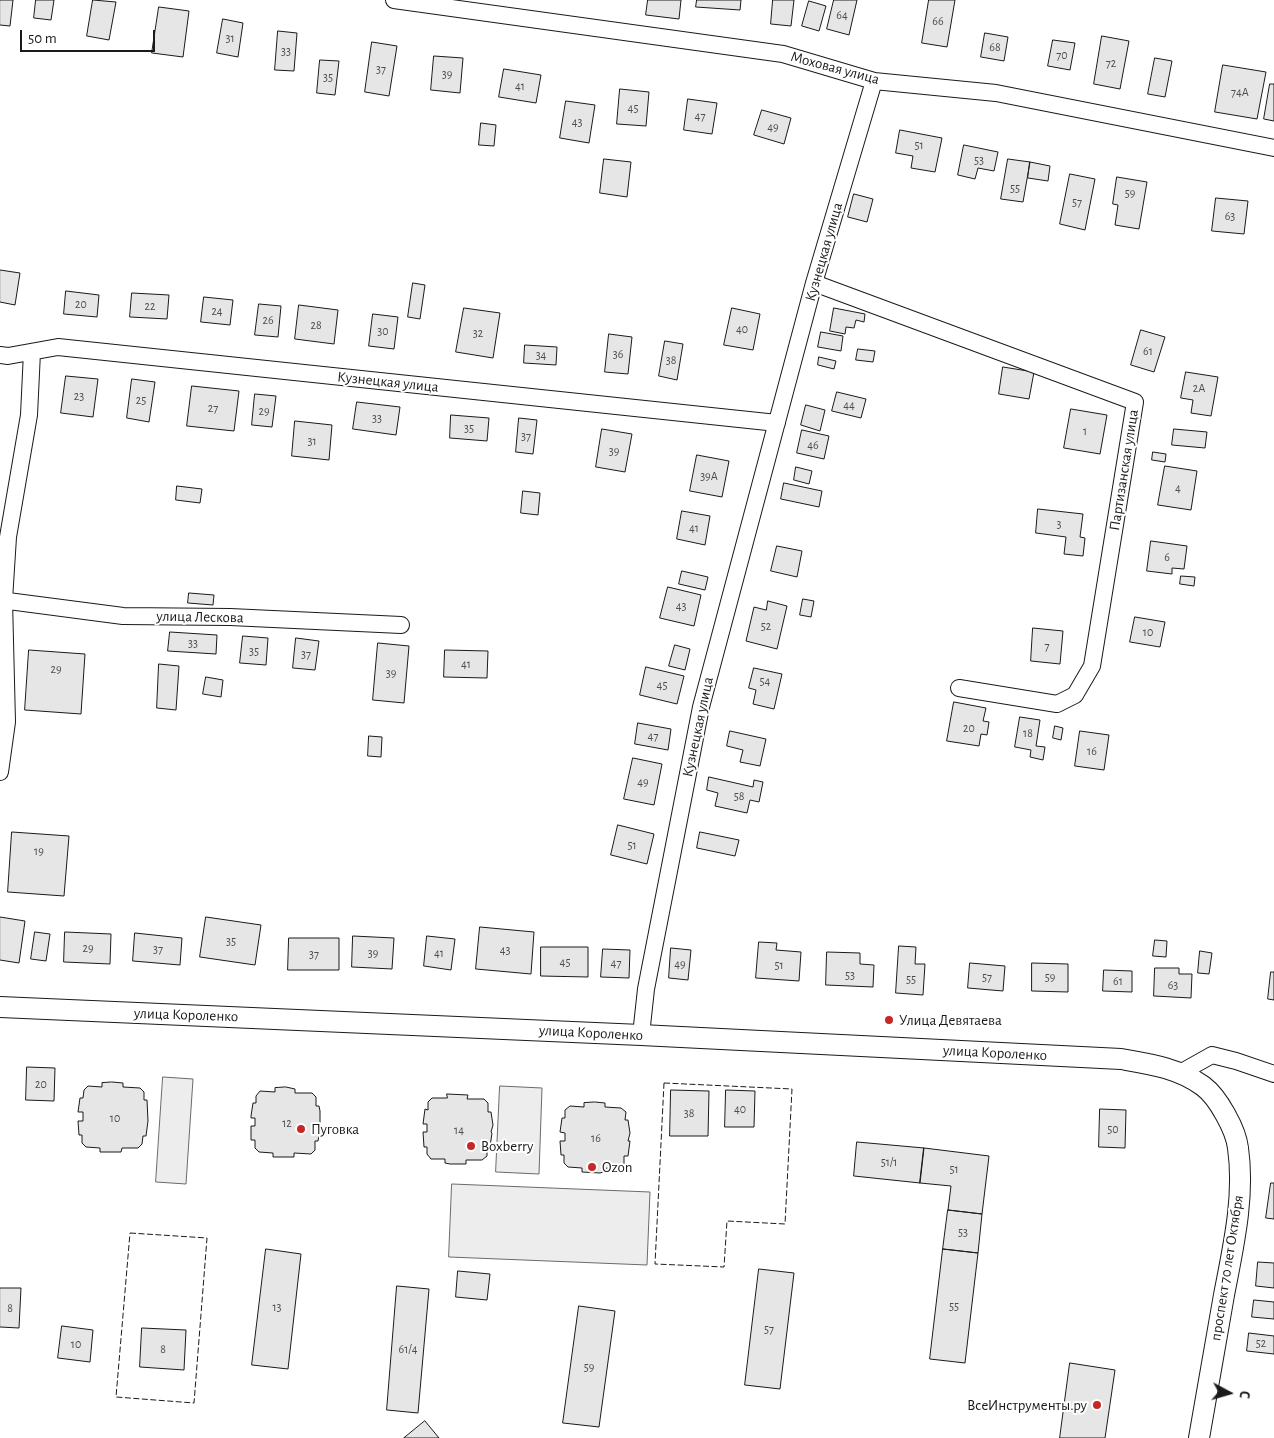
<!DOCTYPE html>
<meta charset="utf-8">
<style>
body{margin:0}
#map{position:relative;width:1274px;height:1438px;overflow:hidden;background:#fff;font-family:"Alegreya Sans",sans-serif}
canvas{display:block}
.north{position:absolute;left:1204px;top:1368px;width:50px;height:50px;-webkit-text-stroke:4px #fff;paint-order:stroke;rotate:96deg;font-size:14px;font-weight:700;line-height:20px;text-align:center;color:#1a1a1a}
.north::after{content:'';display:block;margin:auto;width:18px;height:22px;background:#1a1a1a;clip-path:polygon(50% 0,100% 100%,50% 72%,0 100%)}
.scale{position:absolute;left:20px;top:30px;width:135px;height:22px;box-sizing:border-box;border:2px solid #1a1a1a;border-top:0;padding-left:6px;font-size:15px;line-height:18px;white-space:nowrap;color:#1a1a1a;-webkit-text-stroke:4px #fff;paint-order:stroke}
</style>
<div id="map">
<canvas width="1274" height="1438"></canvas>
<div class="north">С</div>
<div class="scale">50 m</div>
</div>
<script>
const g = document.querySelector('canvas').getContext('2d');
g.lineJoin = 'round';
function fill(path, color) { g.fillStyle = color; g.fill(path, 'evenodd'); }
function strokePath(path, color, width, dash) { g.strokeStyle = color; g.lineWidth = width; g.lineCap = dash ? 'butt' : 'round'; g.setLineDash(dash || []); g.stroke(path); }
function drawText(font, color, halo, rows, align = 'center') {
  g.font = font + ' "Alegreya Sans",sans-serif'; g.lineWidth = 4; g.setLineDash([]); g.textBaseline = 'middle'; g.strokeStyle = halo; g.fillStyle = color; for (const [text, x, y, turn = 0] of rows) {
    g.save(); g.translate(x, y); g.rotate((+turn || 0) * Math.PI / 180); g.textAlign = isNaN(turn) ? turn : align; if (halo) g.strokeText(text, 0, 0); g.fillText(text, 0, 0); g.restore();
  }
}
const built = new Path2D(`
 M163,1077L193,1079L186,1184L156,1182Z
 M500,1086L542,1088L539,1174L496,1172Z
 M452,1184L650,1192L647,1265L449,1257Z`);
const building = new Path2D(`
 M0,0H13L10,26L0,25Z
 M36,0H54L51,20L34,18Z
 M93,0L116,2L109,40L87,36Z
 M648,0H681L679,19L646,15Z
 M697,0H741L740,10L696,7Z
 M773,0H794L791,26L771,24Z
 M834,0H857L849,35L827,29Z
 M929,0H955L947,47L922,43Z
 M809,1L826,6L819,31L802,26Z
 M159,7L189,11L183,57L152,53Z
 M223,19L243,23L238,57L217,53Z
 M278,31L297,33L294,71L275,70Z
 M985,33L1008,37L1004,61L981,57Z
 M1102,36L1129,41L1120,89L1094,84Z
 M1053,40L1075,43L1070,70L1048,66Z
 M372,42L397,46L389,96L365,92Z
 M434,56L463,58L460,93L431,90Z
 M1155,58L1172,61L1165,97L1148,94Z
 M320,60L339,61L335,95L317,93Z
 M1223,65L1266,72L1257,119L1215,112Z
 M504,69L541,75L536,103L499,97Z
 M1270,84H1274V121L1264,119Z
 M620,89L649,92L646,126L617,124Z
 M688,99L717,103L712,134L684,130Z
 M566,101L595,105L589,143L560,138Z
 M762,110L791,118L784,144L754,135Z
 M481,123L496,125L494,146L479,145Z
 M900,130L942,138L935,172L911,168L913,156L896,153Z
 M964,145L998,152L994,171L978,168L975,179L958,175Z
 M604,159L631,162L627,197L600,193Z
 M1008,159L1030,162L1023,202L1001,199Z
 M1030,162L1050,166L1048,181L1028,178Z
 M1070,174L1095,179L1085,230L1060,224Z
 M1117,177L1147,182L1139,229L1115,225L1118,205L1113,204Z
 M854,194L873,199L867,222L848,217Z
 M1216,198L1248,201L1244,234L1212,231Z
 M0,270L20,273L15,305L0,302Z
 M413,283L425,285L420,319L408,317Z
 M66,291L99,295L97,317L64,314Z
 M132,293L169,295L167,319L130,317Z
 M204,297L233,300L230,325L201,322Z
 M259,304L281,306L278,337L255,335Z
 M299,305L338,310L334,344L295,339Z
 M464,308L500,313L493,358L456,352Z
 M732,308L760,314L753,350L724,345Z
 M834,308L865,314L864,322L856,320L854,328L846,327L845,334L830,331Z
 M373,314L398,317L394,349L369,346Z
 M1141,330L1165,337L1154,372L1131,365Z
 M821,332L843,336L841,351L818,347Z
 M609,334L632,337L628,374L605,372Z
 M665,341L683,344L677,380L659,376Z
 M525,345L557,347L556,365L524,363Z
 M858,349L875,351L873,362L856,360Z
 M819,357L836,361L834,369L818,365Z
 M1003,367L1034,372L1029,399L999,394Z
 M1186,372L1218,377L1211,416L1191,413L1193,400L1181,398Z
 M66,376L98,379L93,417L61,413Z
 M132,379L155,382L149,422L127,418Z
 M192,386L239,391L234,431L187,426Z
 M837,392L866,399L861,418L832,411Z
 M255,394L276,396L272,427L252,425Z
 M357,402L400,407L396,435L353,429Z
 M806,405L825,410L820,431L801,425Z
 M1071,409L1107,415L1100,454L1064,448Z
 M451,415L489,418L487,441L450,438Z
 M519,418L537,420L533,454L516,452Z
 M295,421L332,425L329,460L292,456Z
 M602,429L632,434L625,472L596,467Z
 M1174,429L1207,432L1205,448L1172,445Z
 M802,430L829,436L824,459L797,453Z
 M1153,452L1166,454L1165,462L1152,460Z
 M697,455L729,461L722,497L690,491Z
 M1165,466L1197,471L1191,510L1158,505Z
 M796,467L812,471L809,484L794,480Z
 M784,483L822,491L819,507L781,499Z
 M177,486L202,489L200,503L176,500Z
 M523,491L540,493L538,515L521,513Z
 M1038,509L1083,514L1080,537L1085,538L1083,556L1064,554L1066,537L1036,533Z
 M682,511L710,516L705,545L677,539Z
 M1151,541L1187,546L1184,569L1172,568V574L1147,571Z
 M777,546L802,551L797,577L771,571Z
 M682,571L708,577L705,590L679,584Z
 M1181,576L1195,577L1194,586L1180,584Z
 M668,587L701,595L694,626L660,618Z
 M189,593L214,595L213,605L188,603Z
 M803,599L814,601L811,617L800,615Z
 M768,601L787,606L777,649L746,641L754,607L766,610Z
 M1135,617L1165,622L1160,647L1130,642Z
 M1033,628L1063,631L1060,664L1031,661Z
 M170,632L217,635L216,654L168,651Z
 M243,636L268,638L266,665L240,663Z
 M296,638L319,641L315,670L293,668Z
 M378,643L409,646L404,703L373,700Z
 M675,645L690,649L685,670L669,666Z
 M29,650L85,654L81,714L25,710Z
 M445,650L488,651L487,678L444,677Z
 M159,664L179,666L176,710L157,708Z
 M646,667L684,676L677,704L640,695Z
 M754,668L782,674L774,709L753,704L756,690L749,688Z
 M206,677L223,680L221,697L203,694Z
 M954,702L986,708L983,721L989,722L987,735L981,734L979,746L947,741Z
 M1020,717L1040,720L1036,746L1045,747L1043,760L1030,757L1031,750L1015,747Z
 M638,723L671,729L668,750L635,744Z
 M1055,726L1063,728L1061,740L1053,738Z
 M730,731L766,739L760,766L740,762L743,750L727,746Z
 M1080,731L1109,735L1104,770L1075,766Z
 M369,736L382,737L381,757L368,756Z
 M633,758L662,764L654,805L624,799Z
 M709,777L753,787L754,780L763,782L759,802L750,800L747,813L715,806L718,793L707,790Z
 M618,825L654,834L647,864L611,855Z
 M12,832L69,836L64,896L8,892Z
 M700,832L739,840L735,856L697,848Z
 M0,917L25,921L19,963L0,960Z
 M206,917L261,925L255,965L200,957Z
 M480,927L534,932L531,974L476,969Z
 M35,932L50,934L46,961L31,959Z
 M65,932L111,934L110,964L64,962Z
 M135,933L182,938L180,965L133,961Z
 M353,936L394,938L392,969L352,967Z
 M427,936L455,939L451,970L424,966Z
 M289,938H339V970H288Z
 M1155,940L1167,941L1166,957L1153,956Z
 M759,942L777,943L776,950L801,952L799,981L756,978Z
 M899,946L916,947L915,964H925L923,995L896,993Z
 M541,947H588V977L541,976Z
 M671,948L691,950L688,980L669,978Z
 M603,949L630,950L629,978L601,977Z
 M1200,951L1212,953L1209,974L1198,973Z
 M827,952L860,953V964L874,965L873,987L826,985Z
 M970,963L1005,966L1003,991L968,988Z
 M1032,963L1068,964V992L1032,991Z
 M1155,968H1179V974H1192L1191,998L1154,996Z
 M1104,970L1132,971V992L1103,991Z
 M1271,972H1274V1000L1268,999Z
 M27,1067L55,1068L54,1101L26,1100Z
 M112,1082L123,1083V1087L140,1088L144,1092V1100H147L148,1121L146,1136H143L142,1144L138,1148H122L121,1152H100V1148L86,1147L82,1143V1135H79L78,1121H83V1112H78L80,1098H83L84,1090L88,1086L102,1087V1083Z
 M286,1087L295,1089V1093H312L316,1097V1106H319L320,1111V1129L318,1141H315V1150L311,1154L294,1153V1157H273V1153L259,1152L255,1148V1140H251V1126H255V1118H251V1116L253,1103H256V1096L260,1091L275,1092V1088Z
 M671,1090L709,1091L708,1136H670Z
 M726,1090L755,1091L754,1127H725Z
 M447,1094L468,1095L467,1099H484L488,1103V1112H491L493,1125L491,1132L492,1133L490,1147H487V1156L482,1160H466V1164H450L445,1163V1159H431L427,1154V1147H424L423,1132H427V1124H423L425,1109L428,1110V1102L432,1098H447Z
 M595,1102L605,1103V1107L621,1108L626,1112L625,1120H628L630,1133L628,1141H630L628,1156H624V1164L620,1169L603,1168V1172L600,1173L582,1172V1168L568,1167L564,1163V1155H561L560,1141H565V1133L560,1132L562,1118H565V1110L570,1106L584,1107V1103Z
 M1100,1109L1126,1110L1125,1148L1099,1147Z
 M857,1142L924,1148L920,1183L854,1176Z
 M924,1148L989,1156L982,1214L948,1210L951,1186L920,1183Z
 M1271,1183H1274V1219L1266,1218Z
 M948,1210L982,1214L978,1253L943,1249Z
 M266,1249L301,1254L288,1369L252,1365Z
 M943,1249L978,1253L965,1363L930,1359Z
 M1258,1262L1274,1263V1288L1256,1286Z
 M759,1269L794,1273L780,1389L745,1385Z
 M458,1271L490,1274L487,1300L456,1297Z
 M397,1286L429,1289L418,1413L387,1410Z
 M0,1288H21L19,1328L0,1327Z
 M1254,1300L1274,1302V1319L1252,1317Z
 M579,1306L615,1311L599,1427L563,1423Z
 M62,1326L93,1330L90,1362L58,1358Z
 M142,1328L186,1330L184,1370L140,1367Z
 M1249,1333L1274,1336V1354L1247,1351Z
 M1070,1363L1115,1370L1105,1438H1060Z
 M425,1421L439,1438H404Z`);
const minor = new Path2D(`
 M394,0L783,54L874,81L996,93L1274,148
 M814,283L1135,402L1092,666L1075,695L1057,704L959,688
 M0,355L8,356L58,347L777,423
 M0,600L123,616L230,617L401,625
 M0,772L7,722L4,600L8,537L29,415L32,352
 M641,1035L646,989L701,707L814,283L874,81
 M1180,1073L1212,1055L1236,1061L1274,1074`);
const tertiary = new Path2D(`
 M0,1007L641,1035L1121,1059C1150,1064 1178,1068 1203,1086C1218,1097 1236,1130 1238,1148C1245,1197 1233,1248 1224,1295C1216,1343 1207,1390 1199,1438`);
const fence = new Path2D(`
 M664,1083L792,1089L785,1224L727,1221L724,1267L655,1264Z
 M130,1233L207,1238L194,1403L116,1397Z`);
const markers = [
 [889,1020,5,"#c62828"],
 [301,1129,5,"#c62828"],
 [471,1146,5,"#c62828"],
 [592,1167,5,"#c62828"],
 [1097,1405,5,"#c62828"]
];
const numberNames = [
 ["64",842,15],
 ["66",938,21],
 ["31",230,38],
 ["68",995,47],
 ["33",286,51],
 ["70",1062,55],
 ["72",1111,63],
 ["37",381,69],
 ["39",447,74],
 ["35",328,77],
 ["41",520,86],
 ["74А",1240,92],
 ["45",633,108],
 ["47",700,116],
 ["43",577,122],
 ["49",773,127],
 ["51",919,145],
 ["53",979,160],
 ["55",1015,188],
 ["59",1130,193],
 ["57",1077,202],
 ["63",1230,216],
 ["20",81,304],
 ["22",150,306],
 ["24",217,311],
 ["26",268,320],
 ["28",316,325],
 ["40",742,329],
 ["30",383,331],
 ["32",478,333],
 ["61",1148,351],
 ["36",618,354],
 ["34",541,355],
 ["38",671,360],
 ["2А",1199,388],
 ["23",79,396],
 ["25",141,400],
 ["44",849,405],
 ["27",213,408],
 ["29",264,411],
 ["33",377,418],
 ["35",469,428],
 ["1",1085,431],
 ["37",526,436],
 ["31",312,441],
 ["46",813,445],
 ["39",614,451],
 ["39А",709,476],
 ["4",1178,488],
 ["3",1059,524],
 ["41",694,528],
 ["6",1167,557],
 ["43",681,606],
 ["52",766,626],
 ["10",1148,632],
 ["33",193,643],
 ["7",1047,646],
 ["35",254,651],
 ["37",306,654],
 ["41",466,664],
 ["29",56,669],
 ["39",391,673],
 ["54",765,681],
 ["45",662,685],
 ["20",969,728],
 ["18",1028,733],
 ["47",653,736],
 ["16",1092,751],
 ["49",643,782],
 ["58",739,796],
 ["51",632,845],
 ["19",39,851],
 ["35",231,941],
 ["29",88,948],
 ["37",158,949],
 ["43",505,950],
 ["39",373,953],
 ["41",439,953],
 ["37",314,954],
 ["45",565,962],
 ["47",616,963],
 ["49",680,964],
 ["51",779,965],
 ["53",850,975],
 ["57",987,977],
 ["59",1050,977],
 ["55",911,979],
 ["61",1118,981],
 ["63",1173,985],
 ["20",41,1084],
 ["40",740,1109],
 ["38",689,1113],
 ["10",115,1118],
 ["12",287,1123],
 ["50",1113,1129],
 ["14",459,1130],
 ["16",596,1138],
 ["51/1",889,1162],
 ["51",954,1169],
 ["53",963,1232],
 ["55",954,1306],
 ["13",277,1307],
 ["8",10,1308],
 ["57",769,1329],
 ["52",1261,1343],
 ["10",76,1344],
 ["8",163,1349],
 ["61/4",408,1349],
 ["59",589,1367]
];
const streetNames = [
 ["Моховая улица",835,68,15],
 ["Кузнецкая улица",824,252,-74],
 ["Кузнецкая улица",388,382,6],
 ["Партизанская улица",1124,470,-81],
 ["улица Лескова",200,617,1],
 ["Кузнецкая улица",698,727,-78],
 ["улица Короленко",186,1015,2],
 ["улица Короленко",591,1033,3],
 ["улица Короленко",995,1053,3],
 ["проспект 70 лет Октября",1227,1268,-81]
];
const poiNames = [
 ["Улица Девятаева",899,1020],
 ["Пуговка",311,1129],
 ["Boxberry",481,1146],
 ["Ozon",602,1167],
 ["ВсеИнструменты.ру",1087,1405,"right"]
];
fill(built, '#ededed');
strokePath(built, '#6a6a6a', 1);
fill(building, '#e6e6e6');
strokePath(building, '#1a1a1a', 1);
strokePath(minor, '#1a1a1a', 18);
strokePath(tertiary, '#1a1a1a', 22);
strokePath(minor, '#fff', 16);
strokePath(tertiary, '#fff', 20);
strokePath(fence, '#1a1a1a', 1, [6, 2.5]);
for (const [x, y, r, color] of markers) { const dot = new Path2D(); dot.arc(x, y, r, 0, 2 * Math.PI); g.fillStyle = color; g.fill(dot); strokePath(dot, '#fff', 2); }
drawText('12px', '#4d4d4d', null, numberNames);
drawText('15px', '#1a1a1a', '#fff', streetNames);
drawText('15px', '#1a1a1a', '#fff', poiNames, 'left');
</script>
